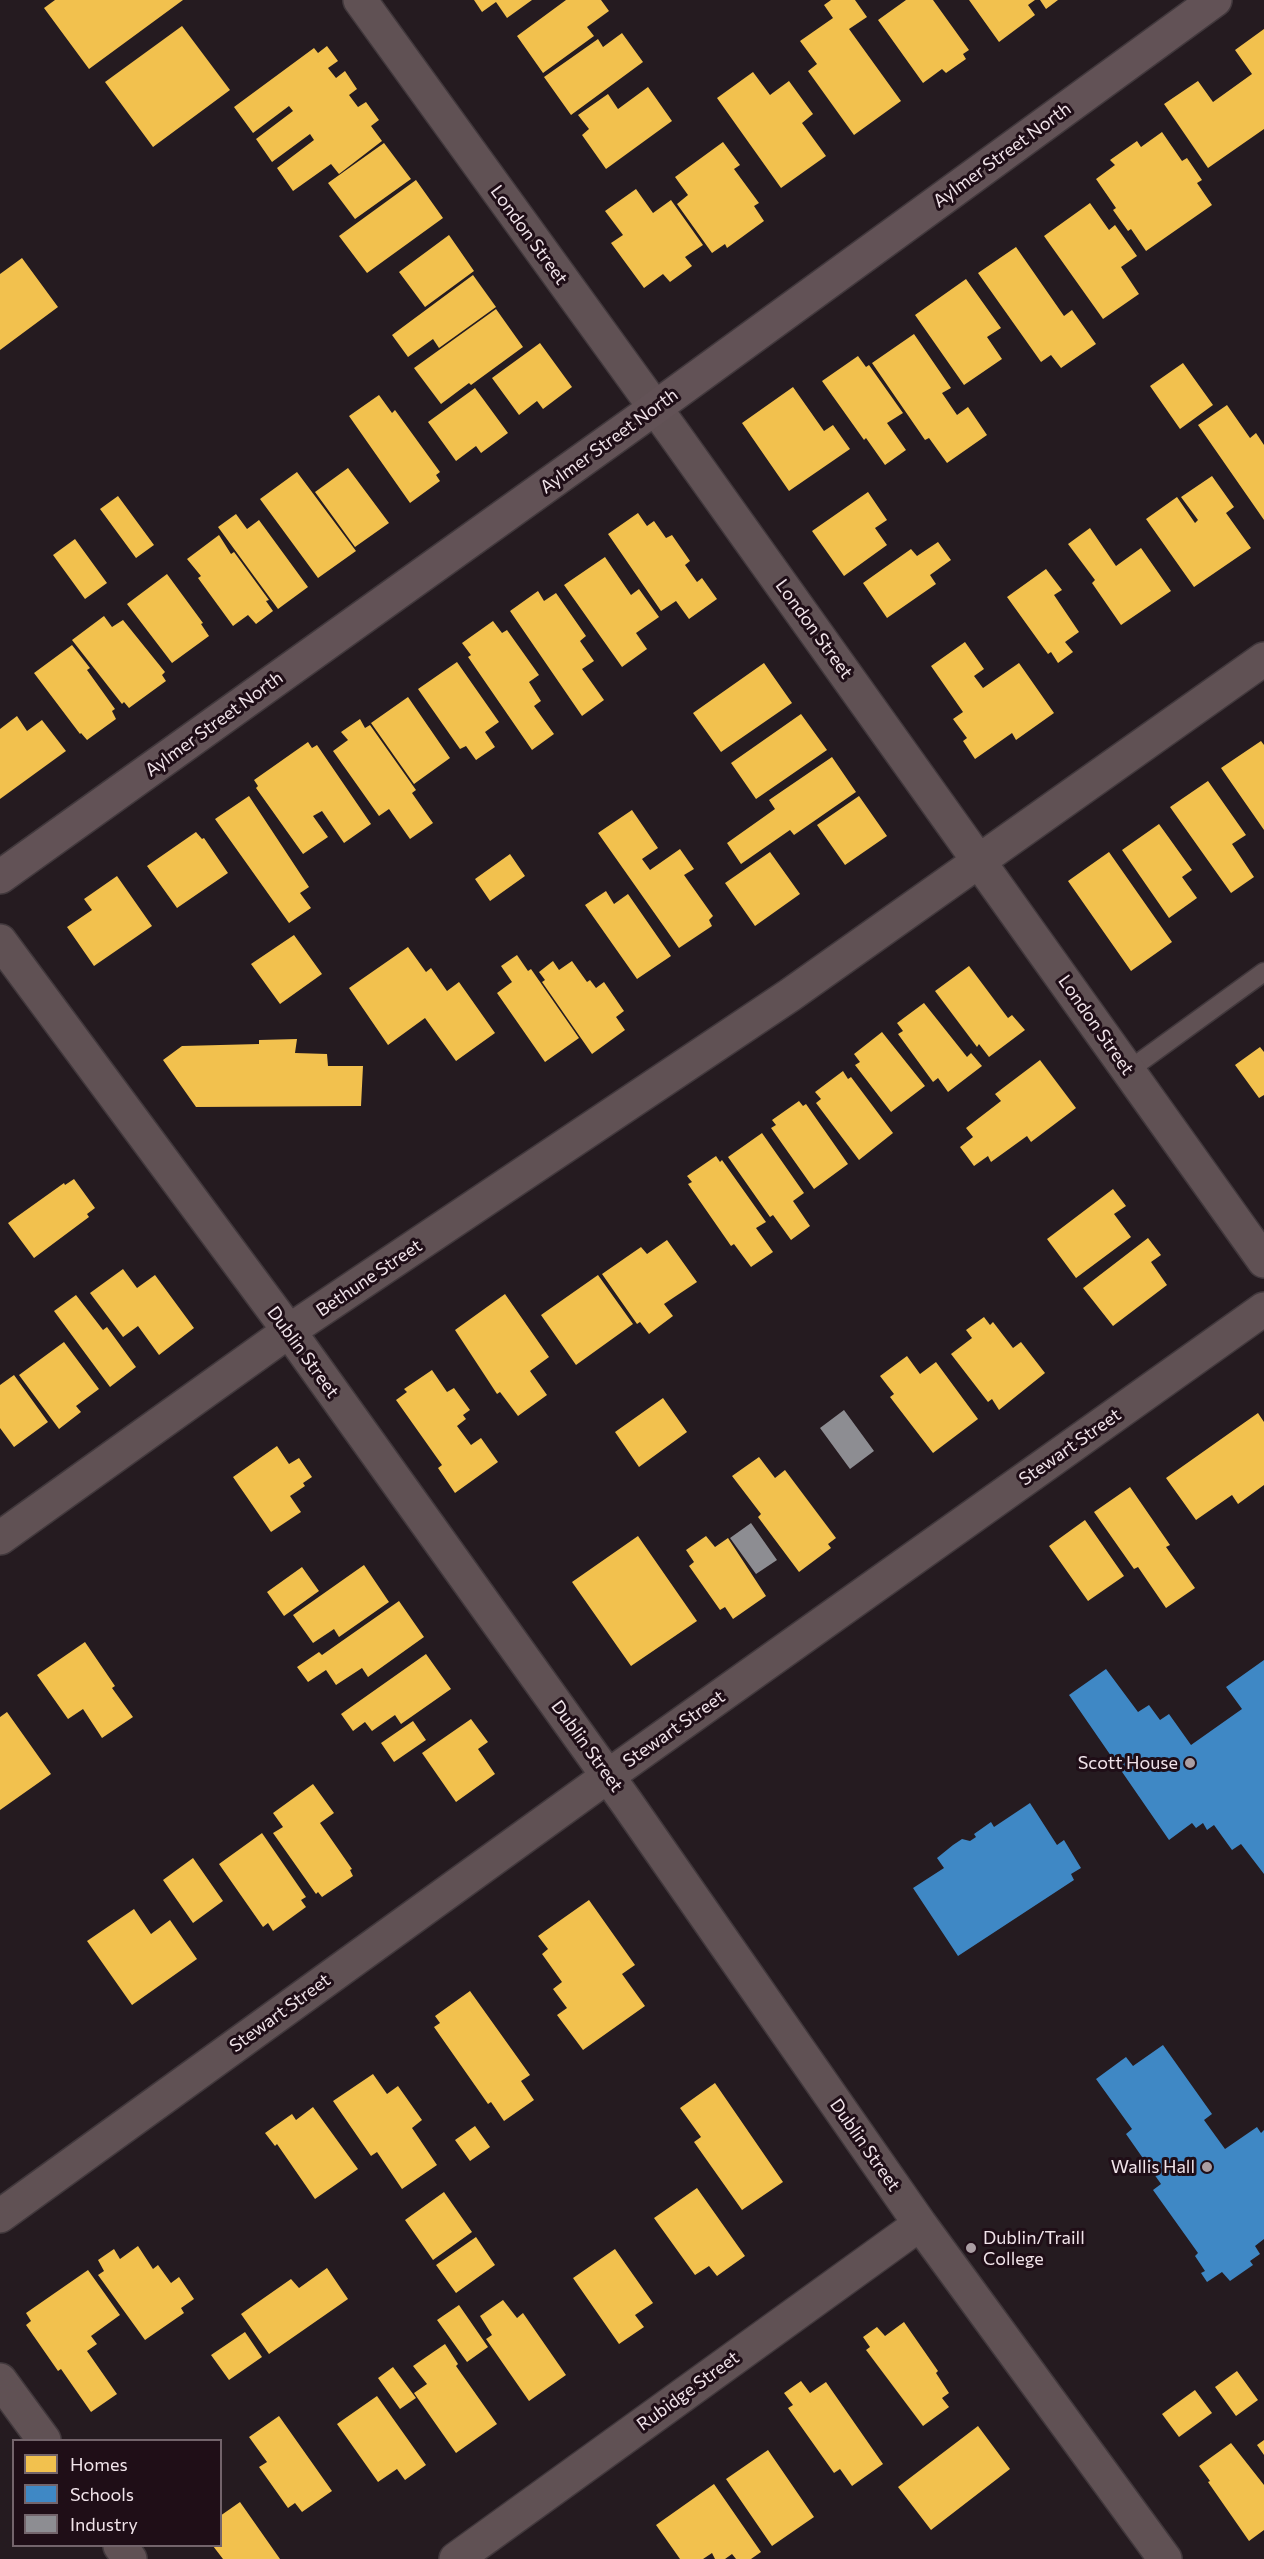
<!DOCTYPE html>
<style>
body{margin:0}
#map{position:relative;width:1264px;height:2559px;overflow:hidden;background:#251b20;font-family:Commissioner,sans-serif}
canvas{display:block}
.legend{position:absolute;left:12px;top:2439px;width:210px;height:108px;box-sizing:border-box;background:#1f0e17;border:2px solid #73646b;margin:0;padding:8px 10px;list-style:none;font-size:18px;color:#f1e4ea}
.legend li{display:flex;align-items:center;gap:12px;height:30px}
.legend b{width:30px;border:2px solid #73646b}
</style>
<div id="map">
<canvas width="1264" height="2559"></canvas>
<ul class="legend">
<li><b style="height:16px;background:#f2c14e"></b>Homes</li>
<li><b style="height:16px;background:#3f88c5"></b>Schools</li>
<li><b style="height:16px;background:#8d8d92"></b>Industry</li>
</ul>
</div>
<script>
const g = document.querySelector('canvas').getContext('2d');
g.lineJoin = 'round';
function fill(path, color) { g.fillStyle = color; g.fill(path, 'evenodd'); }
function strokePath(path, color, width, dash) { g.strokeStyle = color; g.lineWidth = width; g.lineCap = dash ? 'butt' : 'round'; g.setLineDash(dash || []); g.stroke(path); }
function drawText(font, color, halo, rows, align = 'center') {
  g.font = font + ' Commissioner,sans-serif'; g.lineWidth = 6; g.setLineDash([]); g.textBaseline = 'middle'; g.strokeStyle = halo; g.fillStyle = color; for (const [text, x, y, turn = 0] of rows) {
    g.save(); g.translate(x, y); g.rotate((+turn || 0) * Math.PI / 180); g.textAlign = isNaN(turn) ? turn : align; if (halo) g.strokeText(text, 0, 0); g.fillText(text, 0, 0); g.restore();
  }
}
const homes = new Path2D(`
 M55,0H183L89,69L44,8Z
 M474,0H532L507,18L496,2L482,12Z
 M566,0H601L609,11L587,27L594,36L543,73L517,36Z
 M831,0H855L867,17L849,29L901,101L854,135L808,71L817,64L800,41L833,18L824,5Z
 M906,0H933L969,50L963,54L966,59L946,73L942,69L923,83L878,20Z
 M969,0H1035L1028,5L1035,15L999,42Z
 M1040,0H1058L1046,9Z
 M182,26L230,90L153,147L105,82Z
 M1264,29V129L1208,168L1164,104L1198,81L1213,102L1252,74L1235,50Z
 M622,33L643,62L571,115L544,77L598,39L603,47Z
 M327,46L338,61L328,68L336,78L345,71L357,89L349,95L358,107L366,102L379,120L371,126L382,141L339,174L331,164L293,191L277,168L314,140L310,134L272,162L256,139L293,111L289,106L253,133L234,107L314,48L318,53Z
 M753,72L770,95L789,81L813,114L802,123L826,156L781,188L717,98Z
 M648,87L672,121L606,169L582,135L589,129L578,115L608,94L618,109Z
 M1162,132L1182,161L1187,158L1202,180L1197,183L1212,205L1146,251L1131,229L1128,231L1113,210L1116,208L1096,179L1115,165L1110,160L1137,141L1141,147Z
 M723,142L740,165L734,169L759,203L754,206L764,221L727,248L725,244L712,253L677,204L688,195L675,177Z
 M384,143L411,179L355,219L328,183Z
 M416,180L443,218L367,273L339,236Z
 M636,189L653,213L671,200L703,245L685,257L692,266L670,282L663,274L644,288L611,243L623,235L605,211Z
 M1090,203L1109,230L1115,225L1137,256L1121,267L1139,294L1103,319L1044,236Z
 M449,235L474,271L425,307L399,272Z
 M1016,247L1064,316L1072,310L1096,344L1061,368L1051,355L1041,362L978,273Z
 M22,258L58,307L0,350V274Z
 M473,275L496,307L439,348L433,339L408,357L392,335Z
 M966,279L1001,328L987,337L1002,359L964,385L915,315Z
 M496,309L523,347L471,385L469,383L441,404L414,368Z
 M914,334L951,388L942,393L957,415L968,407L987,435L947,463L929,438L925,440L872,363Z
 M540,343L572,387L543,409L537,401L519,415L492,378Z
 M858,356L866,367L869,365L903,413L887,423L906,450L885,465L866,438L864,440L822,381Z
 M1183,363L1213,405L1180,429L1150,386Z
 M793,387L824,431L833,425L850,449L789,491L742,423Z
 M475,388L508,433L481,453L476,446L456,461L428,422Z
 M379,395L392,413L395,410L440,472L436,475L440,481L410,503L349,416Z
 M1227,405L1250,438L1256,433L1264,445V520L1198,425Z
 M348,468L389,523L355,547L315,492Z
 M297,472L356,551L318,578L260,499Z
 M1212,476L1234,507L1226,513L1251,548L1194,587L1146,519L1177,497L1195,523L1198,520L1181,497Z
 M868,492L887,520L875,528L887,545L844,576L812,531Z
 M118,496L154,545L136,558L100,509Z
 M638,513L647,526L654,521L666,538L672,535L690,561L685,565L697,582L702,578L717,599L689,619L676,601L661,611L608,534Z
 M236,514L247,529L259,520L308,587L278,609L218,527Z
 M1090,528L1116,566L1141,548L1171,591L1121,625L1092,583L1095,580L1068,544Z
 M219,535L231,554L234,552L269,600L266,601L273,611L256,624L248,615L233,626L198,578L201,576L187,559Z
 M75,539L107,583L85,599L53,555Z
 M938,542L951,560L930,575L936,584L887,618L863,583L911,549L917,556Z
 M605,557L631,595L639,589L659,617L636,633L647,649L622,667L564,585Z
 M1046,569L1062,590L1054,595L1079,632L1065,642L1073,652L1058,663L1051,652L1048,654L1007,597Z
 M167,574L203,623L201,624L209,636L172,663L127,604Z
 M538,591L544,601L556,593L586,636L580,641L594,661L582,669L604,700L582,716L510,611Z
 M104,616L112,627L123,620L165,672L162,675L166,681L129,708L124,702L122,704L72,640Z
 M493,621L502,633L507,630L539,675L529,682L541,701L534,706L554,734L532,750L468,657L471,655L462,643Z
 M965,642L984,669L974,676L983,688L1019,663L1054,713L1016,740L1012,733L975,759L963,741L967,738L953,719L963,712L931,666Z
 M72,645L90,668L87,670L115,709L112,711L116,719L87,740L81,733L80,734L34,673Z
 M457,662L499,722L485,732L495,747L476,760L466,746L460,749L418,689Z
 M764,663L792,703L721,752L693,713Z
 M408,697L450,758L414,784L371,723Z
 M801,714L827,750L756,799L731,763Z
 M17,716L27,731L42,720L66,751L0,799V729Z
 M360,719L365,728L370,725L416,790L412,793L433,823L410,839L389,809L379,816L333,751L348,740L341,732Z
 M1261,741L1264,745V830L1221,768Z
 M308,742L312,748L317,745L371,824L344,843L322,811L313,816L328,837L303,854L256,788L258,786L254,780Z
 M832,757L856,792L794,835L790,830L741,864L727,843L775,809L769,800Z
 M1208,781L1246,835L1232,844L1254,877L1231,893L1170,807Z
 M249,796L309,887L300,893L311,908L289,923L215,819Z
 M859,796L887,836L845,865L817,825Z
 M632,810L658,848L642,859L650,870L680,849L694,869L684,875L713,916L709,920L712,926L679,948L598,833Z
 M1159,824L1192,870L1182,877L1197,898L1169,918L1122,850Z
 M196,832L202,839L204,838L228,873L177,908L147,866Z
 M770,852L800,894L755,926L725,883Z
 M1109,852L1172,942L1131,971L1068,881Z
 M510,854L525,876L490,901L475,879Z
 M117,876L152,926L94,966L67,927L92,910L84,899Z
 M606,891L614,904L628,894L671,956L637,979L585,905Z
 M294,935L322,974L280,1004L251,964Z
 M408,947L426,972L431,968L447,991L459,982L495,1033L456,1061L425,1018L388,1045L349,988Z
 M517,955L528,971L531,969L579,1038L545,1062L497,993L512,982L501,966Z
 M553,961L559,970L572,961L587,982L590,980L596,988L604,982L624,1011L616,1017L625,1030L592,1054L542,982L545,980L539,972Z
 M969,966L1008,1018L1012,1015L1025,1030L989,1057L979,1044L977,1047L935,991Z
 M924,1003L967,1057L971,1053L982,1066L948,1092L938,1078L933,1082L898,1034L903,1031L897,1023Z
 M882,1032L925,1086L891,1112L855,1065L860,1062L854,1054Z
 M297,1039L295,1053L327,1054L328,1066H363L361,1106L196,1107L163,1060L182,1046L259,1044V1040Z
 M1260,1047L1264,1052V1095L1259,1098L1235,1065Z
 M1040,1060L1076,1108L1031,1142L1027,1136L991,1162L988,1156L974,1166L960,1147L973,1137L966,1128L1001,1101L995,1094Z
 M843,1071L848,1079L851,1077L893,1133L859,1160L816,1103L821,1099L815,1092Z
 M799,1101L803,1106L806,1104L848,1164L814,1189L771,1128L776,1125L772,1120Z
 M762,1133L804,1193L793,1201L810,1226L791,1240L773,1215L770,1217L728,1157Z
 M716,1156L720,1162L722,1160L766,1222L756,1228L773,1252L751,1267L734,1244L731,1246L688,1184L692,1182L687,1176Z
 M74,1179L95,1208L87,1214L89,1217L34,1258L8,1223L64,1183L65,1185Z
 M1113,1189L1126,1206L1114,1214L1131,1237L1076,1278L1047,1239Z
 M1148,1238L1161,1255L1151,1262L1167,1285L1113,1326L1083,1288Z
 M667,1240L697,1282L664,1304L673,1316L649,1334L640,1322L637,1324L602,1274L641,1247L647,1254Z
 M123,1269L137,1288L155,1275L194,1328L159,1355L138,1326L123,1337L90,1293Z
 M598,1275L633,1324L576,1365L541,1315Z
 M505,1294L549,1357L530,1371L547,1395L518,1416L500,1392L497,1394L455,1330Z
 M76,1295L103,1330L107,1327L136,1367L110,1387L54,1311Z
 M984,1317L990,1325L993,1322L1013,1348L1021,1342L1045,1373L999,1410L992,1399L988,1402L951,1354L972,1338L966,1330Z
 M64,1342L99,1389L76,1406L81,1412L59,1429L19,1375Z
 M907,1356L920,1374L936,1362L978,1419L933,1453L890,1397L894,1394L880,1376Z
 M432,1370L447,1392L454,1388L470,1410L463,1415L466,1419L457,1426L471,1445L481,1438L498,1462L455,1493L438,1468L442,1465L396,1400L407,1392L404,1389Z
 M14,1375L48,1422L14,1447L0,1428V1385Z
 M663,1398L687,1432L639,1467L615,1432Z
 M1258,1413L1264,1422V1485L1238,1504L1232,1495L1196,1520L1166,1478Z
 M277,1446L289,1464L299,1458L312,1477L303,1483L305,1486L290,1496L301,1512L271,1532L233,1477Z
 M759,1457L775,1478L785,1470L836,1538L828,1544L831,1548L799,1572L758,1517L761,1514L732,1476Z
 M1130,1487L1170,1545L1166,1547L1195,1588L1166,1608L1138,1567L1134,1569L1094,1512Z
 M1085,1520L1124,1576L1088,1601L1049,1546Z
 M638,1536L697,1621L631,1666L572,1582Z
 M706,1536L715,1547L728,1538L766,1596L733,1619L725,1607L720,1610L689,1566L694,1562L686,1550Z
 M364,1565L389,1602L339,1637L334,1629L313,1643L293,1615Z
 M302,1567L319,1591L284,1616L267,1592Z
 M399,1601L424,1637L368,1677L362,1668L336,1685L326,1670L308,1682L297,1667L319,1652L322,1655Z
 M85,1642L115,1686L112,1688L133,1717L102,1738L83,1709L68,1719L37,1675Z
 M426,1654L451,1689L401,1724L395,1715L372,1731L365,1722L353,1731L341,1714Z
 M7,1712L51,1774L0,1810V1717Z
 M471,1719L488,1742L478,1749L495,1774L456,1802L422,1753Z
 M413,1721L426,1740L394,1762L381,1743Z
 M313,1784L334,1813L320,1823L352,1869L350,1870L353,1876L322,1897L318,1892L316,1894L273,1833L283,1827L273,1813Z
 M262,1833L306,1897L301,1900L306,1907L273,1931L268,1923L263,1927L219,1864Z
 M193,1858L223,1901L193,1923L163,1880Z
 M589,1900L635,1965L622,1974L645,2006L583,2050L557,2015L567,2008L553,1989L562,1982L542,1954L548,1949L538,1936Z
 M134,1909L151,1934L170,1920L197,1959L132,2005L87,1941Z
 M470,1991L530,2075L521,2081L534,2100L504,2121L491,2102L488,2104L434,2027L440,2023L435,2016Z
 M373,2074L387,2094L398,2086L422,2120L412,2128L437,2165L402,2189L377,2152L371,2156L333,2101Z
 M715,2083L783,2182L742,2210L694,2142L701,2137L680,2108Z
 M313,2107L358,2169L315,2199L277,2144L275,2146L265,2133L292,2114L296,2120Z
 M475,2126L490,2147L470,2161L455,2140Z
 M697,2188L745,2256L717,2276L709,2266L695,2275L654,2218Z
 M444,2192L472,2232L433,2260L405,2220Z
 M476,2237L495,2265L456,2293L436,2265Z
 M138,2246L153,2269L158,2265L171,2283L179,2277L194,2299L181,2308L184,2313L145,2340L98,2275L104,2271L98,2260L114,2249L120,2259Z
 M615,2249L653,2303L635,2315L644,2327L619,2344L573,2278Z
 M327,2268L348,2299L269,2354L241,2314L291,2279L299,2288Z
 M88,2270L120,2315L91,2336L97,2344L87,2351L117,2394L91,2412L61,2369L58,2371L26,2325L31,2321L26,2313Z
 M503,2300L517,2318L523,2313L566,2375L529,2401L486,2339L492,2335L480,2316Z
 M459,2305L488,2347L467,2362L437,2320Z
 M904,2322L938,2371L936,2373L949,2393L942,2398L949,2407L923,2426L866,2350L870,2347L863,2337L877,2327L885,2336Z
 M245,2332L262,2357L229,2380L211,2355Z
 M445,2344L458,2364L456,2366L497,2424L456,2453L414,2393L427,2384L413,2366Z
 M393,2367L416,2398L400,2409L378,2378Z
 M1237,2371L1258,2400L1236,2416L1215,2387Z
 M801,2381L810,2393L826,2382L883,2464L852,2486L840,2469L834,2473L788,2408L793,2405L784,2393Z
 M1195,2390L1212,2413L1179,2437L1162,2414Z
 M377,2396L426,2465L405,2480L397,2469L378,2482L337,2424Z
 M279,2416L332,2491L302,2512L295,2503L288,2508L259,2467L267,2462L249,2437Z
 M978,2426L1010,2469L931,2530L898,2487Z
 M1264,2440V2455L1257,2445Z
 M1231,2443L1264,2485V2530L1249,2541L1208,2482L1210,2481L1199,2466Z
 M768,2450L814,2517L772,2546L726,2479Z
 M714,2484L761,2552L751,2559H736L732,2554L725,2559H715L712,2553L703,2559H680L656,2525Z
 M240,2502L280,2559H223L213,2546H220V2516Z`);
const schools = new Path2D(`
 M1264,1660V1874L1241,1844L1232,1850L1214,1825L1207,1830L1203,1823L1196,1828L1192,1823L1169,1840L1069,1695L1106,1669L1138,1712L1149,1705L1160,1720L1169,1714L1191,1745L1242,1709L1226,1687Z
 M1030,1803L1057,1845L1064,1840L1081,1868L1071,1874L1074,1880L958,1956L913,1888L944,1868L937,1858L953,1845L962,1839L970,1841L976,1837L974,1834L991,1822L994,1827Z
 M1163,2045L1212,2114L1204,2120L1225,2149L1257,2127L1261,2133L1264,2130V2239L1255,2246L1260,2254L1250,2261L1253,2265L1230,2281L1222,2272L1207,2282L1201,2273L1205,2271L1195,2256L1198,2253L1153,2190L1161,2184L1126,2134L1132,2129L1096,2079L1126,2057L1133,2066Z`);
const industry = new Path2D(`
 M844,1410L874,1451L850,1469L820,1428Z
 M751,1523L777,1560L756,1574L730,1538Z`);
const lane = new Path2D(`
 M1129,1070L1264,972`);
const street = new Path2D(`
 M360,0L674,434L1264,1261
 M0,941L289,1331L627,1803L920,2224L1165,2559
 M0,1538L289,1331L790,995L1264,659
 M0,2216L608,1776L1264,1309
 M0,2380L44,2440
 M120,2546L130,2559
 M456,2559L920,2224`);
const secondary = new Path2D(`
 M0,877L655,408L1215,0`);
const markers = [
 [1190,1763,6,"#aa9ea3"],
 [1207,2167,6,"#aa9ea3"],
 [971,2248,6,"#aa9ea3"]
];
const streetNames = [
 ["Aylmer Street North",1002,155,-36],
 ["London Street",529,235,54],
 ["Aylmer Street North",609,441,-36],
 ["London Street",814,629,54],
 ["Aylmer Street North",214,724,-36],
 ["London Street",1096,1025,55],
 ["Bethune Street",369,1278,-34],
 ["Dublin Street",303,1352,54],
 ["Stewart Street",1070,1447,-35],
 ["Stewart Street",674,1729,-35],
 ["Dublin Street",587,1746,54],
 ["Stewart Street",280,2013,-36],
 ["Dublin Street",865,2145,55],
 ["Rubidge Street",688,2391,-36]
];
const poiNames = [
 ["Scott House",1178,1763],
 ["Wallis Hall",1195,2167],
 ["Dublin/Traill",983,2238,"left"],
 ["College",983,2259,"left"]
];
fill(homes, '#f2c14e');
fill(schools, '#3f88c5');
fill(industry, '#8d8d92');
strokePath(lane, '#41383c', 21);
strokePath(street, '#41383c', 36);
strokePath(secondary, '#41383c', 36);
strokePath(lane, '#605154', 18);
strokePath(street, '#605154', 33);
strokePath(secondary, '#625256', 33);
for (const [x, y, r, color] of markers) { const dot = new Path2D(); dot.arc(x, y, r, 0, 2 * Math.PI); g.fillStyle = color; g.fill(dot); strokePath(dot, '#1f0e17', 2); }
drawText('18px', '#f1e4ea', '#1f0e17', streetNames);
drawText('18px', '#f1e4ea', '#1f0e17', poiNames, 'right');
</script>
